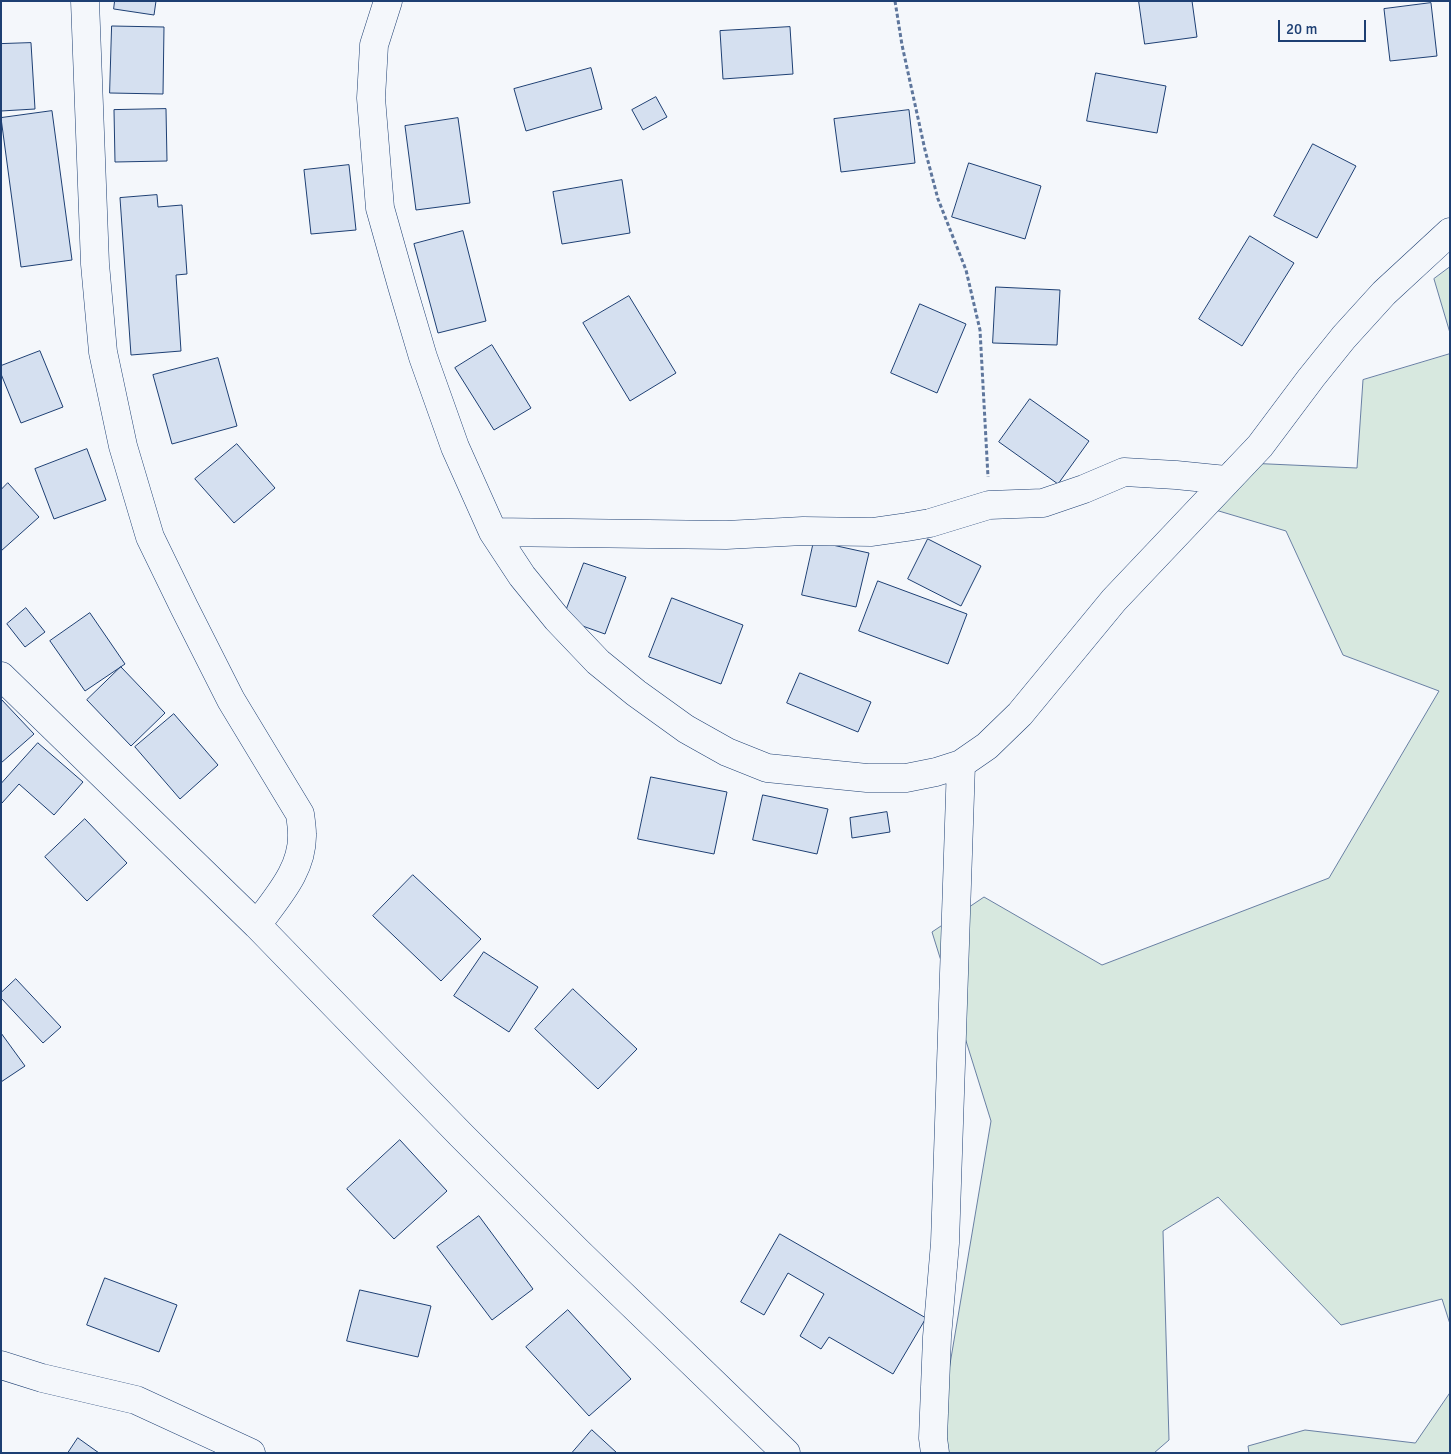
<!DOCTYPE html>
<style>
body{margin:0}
#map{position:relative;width:1451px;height:1454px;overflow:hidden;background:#f4f7fb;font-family:Signika,sans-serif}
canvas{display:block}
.frame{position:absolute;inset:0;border:2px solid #1d3f73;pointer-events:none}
.scale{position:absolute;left:1278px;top:20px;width:88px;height:22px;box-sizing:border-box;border:2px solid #1d3f73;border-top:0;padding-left:6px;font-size:15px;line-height:18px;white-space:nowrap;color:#1d3f73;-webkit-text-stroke:4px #f4f7fb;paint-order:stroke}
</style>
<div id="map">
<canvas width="1451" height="1454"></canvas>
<div class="frame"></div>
<div class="scale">20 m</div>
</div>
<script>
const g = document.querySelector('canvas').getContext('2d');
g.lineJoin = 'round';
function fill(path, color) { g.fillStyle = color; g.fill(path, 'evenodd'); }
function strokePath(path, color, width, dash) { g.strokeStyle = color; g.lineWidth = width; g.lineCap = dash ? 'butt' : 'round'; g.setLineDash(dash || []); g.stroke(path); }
const green = new Path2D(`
 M1450,267V333L1434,279Z
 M1450,354V1324L1442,1299L1341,1325L1218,1197L1163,1231L1169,1440L1154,1453H935L991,1121L932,932L984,897L1102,965L1329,878L1439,691L1343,655L1286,531L1202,506L1225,462L1357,468L1363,380Z
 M1450,1393V1453H1249L1248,1446L1305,1430L1415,1443Z`);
const building = new Path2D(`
 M115,1H156L154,15L114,9Z
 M1139,1H1192L1197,37L1145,44Z
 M1431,3L1437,56L1390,61L1384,9Z
 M112,26L164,27L163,94L110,93Z
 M790,27L793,74L723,79L720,31Z
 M31,43L35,109L1,111V44Z
 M591,68L602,109L526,131L514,89Z
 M1096,73L1166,86L1157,133L1087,121Z
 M656,97L667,117L643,130L632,110Z
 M166,109L167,161L115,162L114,110Z
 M909,110L915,163L841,172L834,119Z
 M52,111L72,260L21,267L1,118Z
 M458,118L470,203L416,210L405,126Z
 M1313,144L1356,166L1317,238L1274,216Z
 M969,163L1041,186L1025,239L952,217Z
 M349,165L356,230L311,234L304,170Z
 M622,180L630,233L562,244L553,192Z
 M157,195L158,207L182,205L187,274L176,275L181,351L131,355L120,198Z
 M463,231L486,321L438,333L414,244Z
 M1250,236L1294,263L1242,346L1199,319Z
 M996,287L1060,290L1057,345L993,343Z
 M629,296L676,373L630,401L583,323Z
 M920,304L966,324L937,393L891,373Z
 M492,345L531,408L494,430L455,368Z
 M40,351L63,407L21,423L1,374V366Z
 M218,358L237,426L172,444L153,375Z
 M1030,399L1089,441L1058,484L999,442Z
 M237,444L275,488L234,523L195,479Z
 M87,449L106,500L54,519L35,469Z
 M8,483L39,517L1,551V490Z
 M928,539L981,566L961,606L908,579Z
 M814,541L869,553L856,607L802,595Z
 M584,563L626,577L605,634L563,619Z
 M878,581L967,614L948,664L859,631Z
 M672,598L743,625L721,684L649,657Z
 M26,608L45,632L25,647L7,624Z
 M90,613L125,664L85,691L50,641Z
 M121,667L165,713L131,746L87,700Z
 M800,673L871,702L858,732L787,703Z
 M1,699L34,734L1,763Z
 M174,714L218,765L180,799L135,747Z
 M38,743L83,782L54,815L19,784L2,803L1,802V784Z
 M651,777L727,792L714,854L638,839Z
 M763,795L828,809L817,854L753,840Z
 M887,812L890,832L852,838L850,818Z
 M85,819L127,863L87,901L45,857Z
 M413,875L481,939L441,981L373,916Z
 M484,952L538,987L509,1032L454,996Z
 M16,979L61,1027L43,1043L1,998V993Z
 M573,989L637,1049L598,1089L535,1029Z
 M1,1033L25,1066L1,1082Z
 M400,1140L447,1191L394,1239L347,1189Z
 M479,1216L533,1289L492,1320L437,1247Z
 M780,1234L926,1318L893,1374L829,1337L821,1349L800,1336L824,1294L788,1273L764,1315L741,1302Z
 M105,1278L177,1305L159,1352L87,1325Z
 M360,1290L431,1306L418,1357L347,1341Z
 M568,1310L631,1379L589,1416L526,1347Z
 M592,1430L617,1453H572Z
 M78,1438L99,1453H68Z`);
const path = new Path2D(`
 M895,1L902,45L925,150L938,199L966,270L980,330L988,477`);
const minor = new Path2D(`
 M85,1L95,264L103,352L123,446L150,537L184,607L231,700L300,814C301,821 302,828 302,834C303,870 277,897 257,925
 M388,1L374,45L371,98L380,208L402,286L423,357L455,447L493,532L522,576L557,619L598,662L636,693L686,729L727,752L767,768L867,778H906L936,772L961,764L987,746L1020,714L1114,600L1260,446L1311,378L1344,337L1384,293L1450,232
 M493,532L726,535L803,531L872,532L907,527L930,523L989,505L1043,503L1084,489L1124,472L1176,475L1226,480
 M1,676L257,925L461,1135L578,1252L786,1453
 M1,1365L42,1378L136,1400L251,1453
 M935,1453L933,1438L937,1337L945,1243L961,764`);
fill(green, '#d7e8df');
strokePath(green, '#687fa3', 1);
fill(building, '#d5e0f0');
strokePath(building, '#1d3f73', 1);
strokePath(minor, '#1d3f73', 29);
strokePath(path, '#5e769c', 3, [4, 2.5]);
strokePath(minor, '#f4f7fb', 28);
</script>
